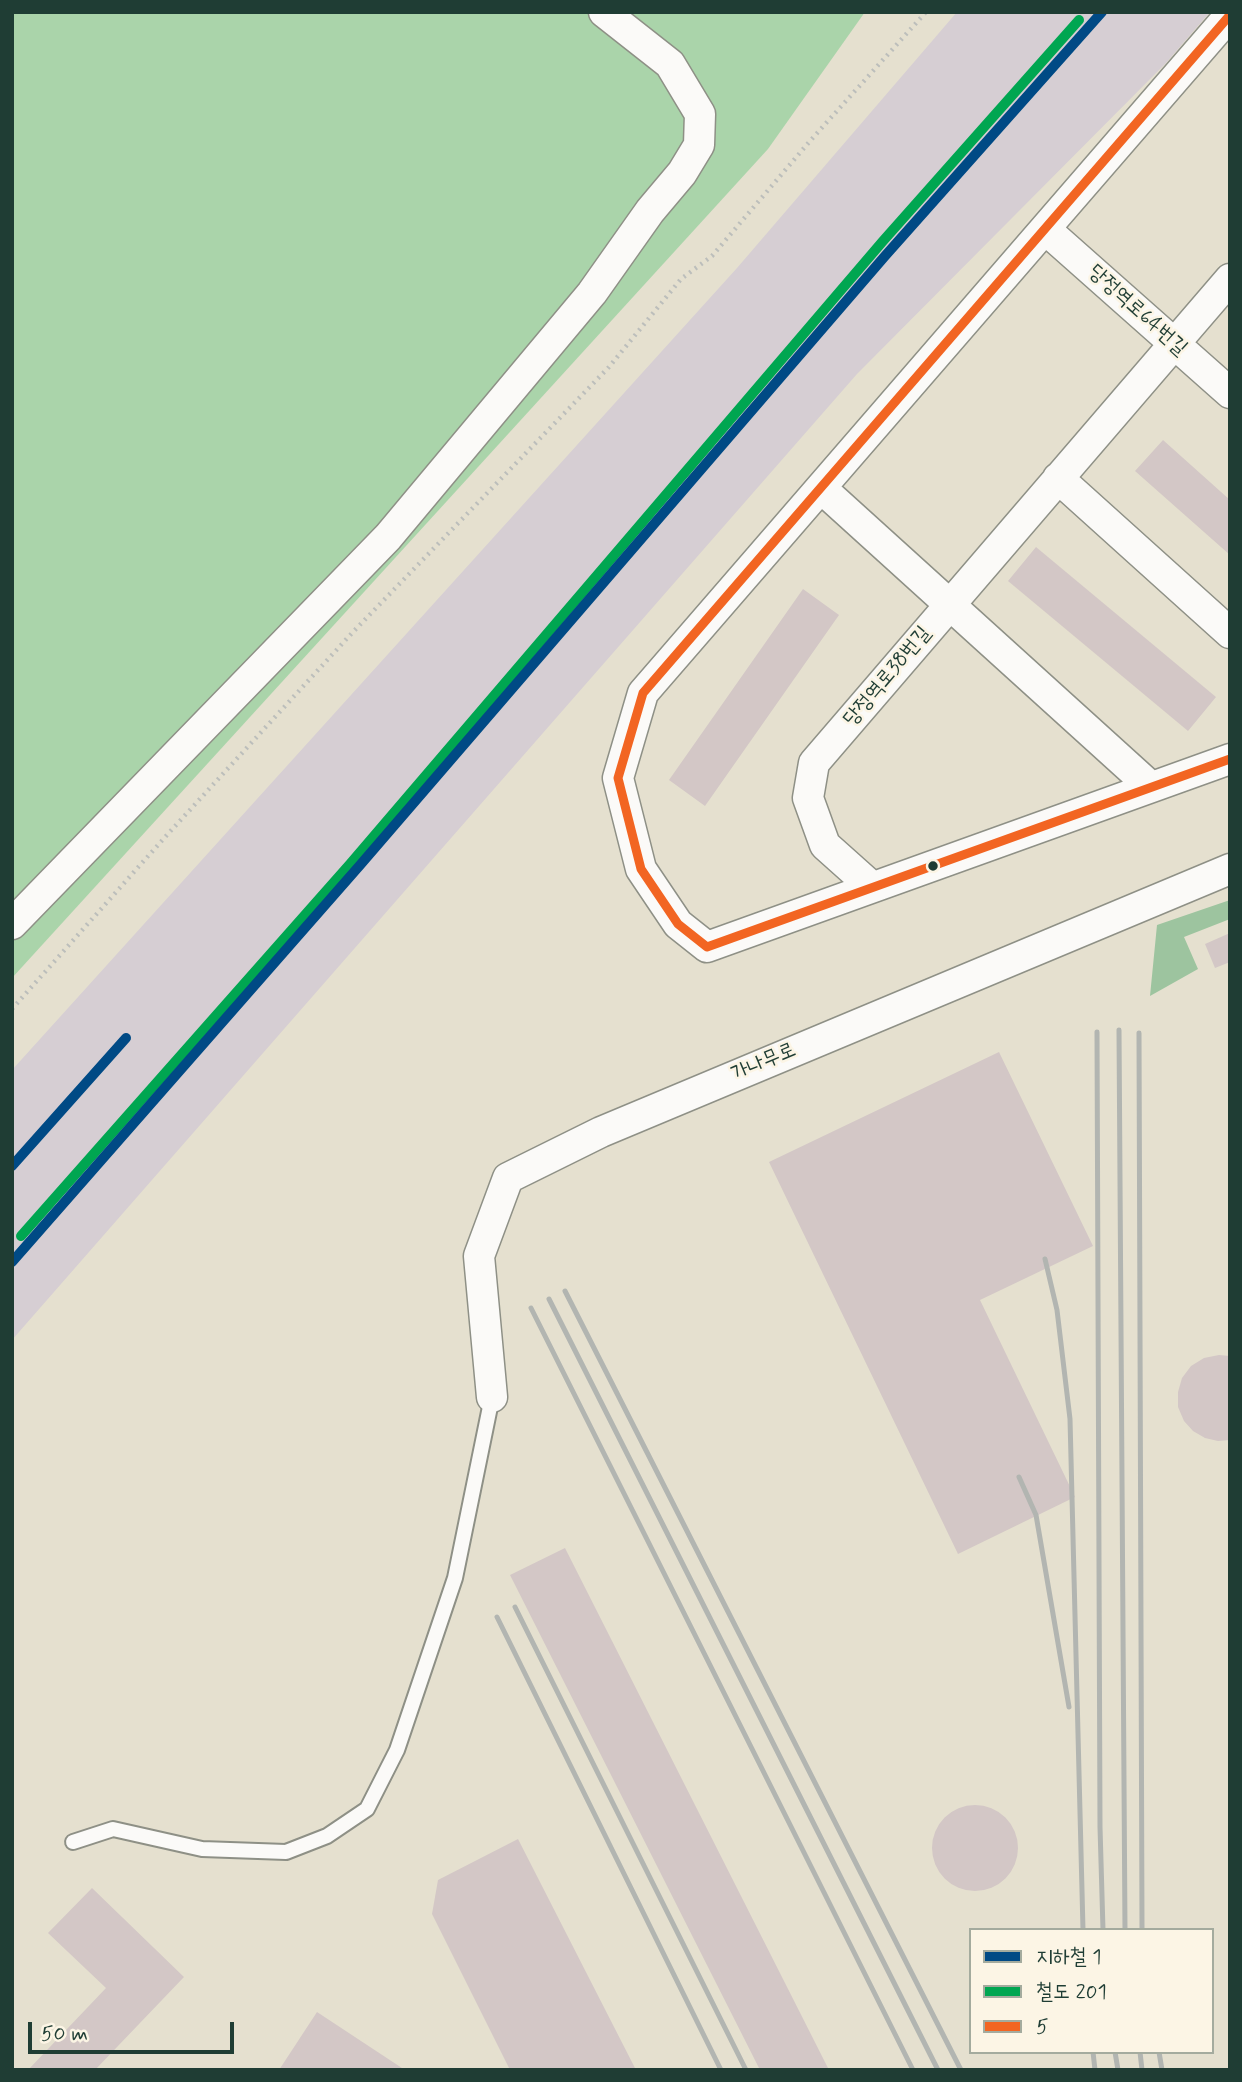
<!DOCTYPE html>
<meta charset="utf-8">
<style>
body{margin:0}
#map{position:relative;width:1242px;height:2082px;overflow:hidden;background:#e5e0cf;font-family:Mynerve,"Poor Story",sans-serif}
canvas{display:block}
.frame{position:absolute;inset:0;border:14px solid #1f3d34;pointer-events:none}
.legend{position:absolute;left:969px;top:1928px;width:245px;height:126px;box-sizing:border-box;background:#fcf5e5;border:2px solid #a4ab9e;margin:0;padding:9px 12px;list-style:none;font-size:21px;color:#1f3d34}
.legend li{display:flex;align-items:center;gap:14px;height:35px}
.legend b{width:35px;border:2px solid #a4ab9e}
.scale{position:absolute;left:28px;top:2022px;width:206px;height:32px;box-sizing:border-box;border:4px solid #1f3d34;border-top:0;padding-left:9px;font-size:21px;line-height:24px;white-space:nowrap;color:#1f3d34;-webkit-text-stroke:5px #fcf5e5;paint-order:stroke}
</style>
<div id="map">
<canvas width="1242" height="2082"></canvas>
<div class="frame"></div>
<ul class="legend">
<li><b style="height:9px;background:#004a85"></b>지하철 1</li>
<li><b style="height:9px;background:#00a651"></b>철도 201</li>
<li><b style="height:9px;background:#f26522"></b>5</li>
</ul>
<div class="scale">50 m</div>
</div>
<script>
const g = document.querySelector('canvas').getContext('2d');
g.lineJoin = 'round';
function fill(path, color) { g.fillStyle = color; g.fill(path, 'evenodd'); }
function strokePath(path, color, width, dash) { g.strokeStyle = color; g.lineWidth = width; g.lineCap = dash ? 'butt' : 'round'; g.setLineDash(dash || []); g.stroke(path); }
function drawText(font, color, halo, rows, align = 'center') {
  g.font = font + ' Mynerve,"Poor Story",sans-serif'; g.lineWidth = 5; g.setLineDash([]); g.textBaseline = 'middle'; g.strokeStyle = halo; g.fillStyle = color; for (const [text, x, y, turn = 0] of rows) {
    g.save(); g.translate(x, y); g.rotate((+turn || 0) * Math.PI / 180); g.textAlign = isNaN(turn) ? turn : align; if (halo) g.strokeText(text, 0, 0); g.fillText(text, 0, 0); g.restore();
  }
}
const industrial = new Path2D(`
 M957,12H1210L1166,63L857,374L12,1340V1070L737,268Z`);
const green = new Path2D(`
 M12,12H865L768,149L12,978Z`);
const forest = new Path2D(`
 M1230,900V919L1184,937L1198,969L1150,996L1157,925Z`);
const building = new Path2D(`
 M1163,440L1230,500V555L1135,471Z
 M1036,547L1216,697L1188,731L1008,581Z
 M803,589L839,615L705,806L669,780Z
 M1230,933V962L1215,968L1205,944Z
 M999,1052L1093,1246L980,1300L1075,1497L958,1554L769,1162Z
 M1219,1355L1230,1356V1440L1218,1441L1205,1438L1193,1431L1184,1421L1178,1407V1392L1182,1378L1191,1366L1204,1358Z
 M565,1548L829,2070H760L510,1575Z
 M932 1848a43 43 0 1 1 86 0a43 43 0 1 1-86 0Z
 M518,1839L636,2070H510L432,1914L438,1880Z
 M92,1888L184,1977L95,2070H28L106,1988L48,1933Z
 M317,2012L405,2070H279Z`);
const path = new Path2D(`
 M12,1009L166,836L352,633L609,367L681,279L712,256L810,141L926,12`);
const service = new Path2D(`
 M73,1842L113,1829L202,1849L286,1852L327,1836L367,1809L397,1750L455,1578L492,1397`);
const minor = new Path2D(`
 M1230,15L643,693L618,778L641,869L678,924L707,947L1230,759
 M1045,229L1230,393
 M1058,478L1230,633
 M821,488L1151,787
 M872,887L825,845L808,798L814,763L1230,279
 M12,924L388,537L592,293L650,211L682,173L699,145L700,114L670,64L604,12
 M492,1397L479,1256L508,1178L601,1132L1230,869`);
const rail = new Path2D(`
 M1119,1030L1125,1930
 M1097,1032L1100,1827L1103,1930
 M1139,1033L1142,1930
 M1045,1259L1057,1310L1070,1419L1083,1930
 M565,1291L961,2070
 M549,1299L938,2070
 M531,1308L913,2070
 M1019,1477L1036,1515L1069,1707
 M515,1607L746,2070
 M497,1617L721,2070
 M1093,2052L1095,2070
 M1115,2052L1118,2070
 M1140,2052L1142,2070
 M1159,2052L1162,2070`);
const bus1 = new Path2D(`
 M1230,15L643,693L618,778L641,869L678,924L707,947L1230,759`);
const rail1 = new Path2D(`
 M21,1236L350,864L883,241L1079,20`);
const metro1 = new Path2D(`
 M12,1166L126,1038
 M12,1262L361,864L885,256L1102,12`);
const markers = [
 [933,866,6,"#1f3d34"]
];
const streetNames = [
 ["당정역로64번길",1137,311,42],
 ["당정역로38번길",888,677,-50],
 ["가나무로",764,1063,-23]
];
fill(industrial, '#d6ced3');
fill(green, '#aad4aa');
fill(forest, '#9dc49f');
fill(building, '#d3c7c6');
strokePath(service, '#8e9086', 18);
strokePath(minor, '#8e9086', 33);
strokePath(path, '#bcbebb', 4.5, [2, 5]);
strokePath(service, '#fbfaf8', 14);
strokePath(minor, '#fbfaf8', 30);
strokePath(rail, '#b2b5b1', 5);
strokePath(bus1, '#f26522', 9);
strokePath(rail1, '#00a651', 10);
strokePath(metro1, '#004a85', 10);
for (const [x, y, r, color] of markers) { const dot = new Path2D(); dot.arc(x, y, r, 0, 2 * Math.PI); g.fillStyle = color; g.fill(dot); strokePath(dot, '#fcf5e5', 2.5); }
drawText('21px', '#1f3d34', '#fcf5e5', streetNames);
</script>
